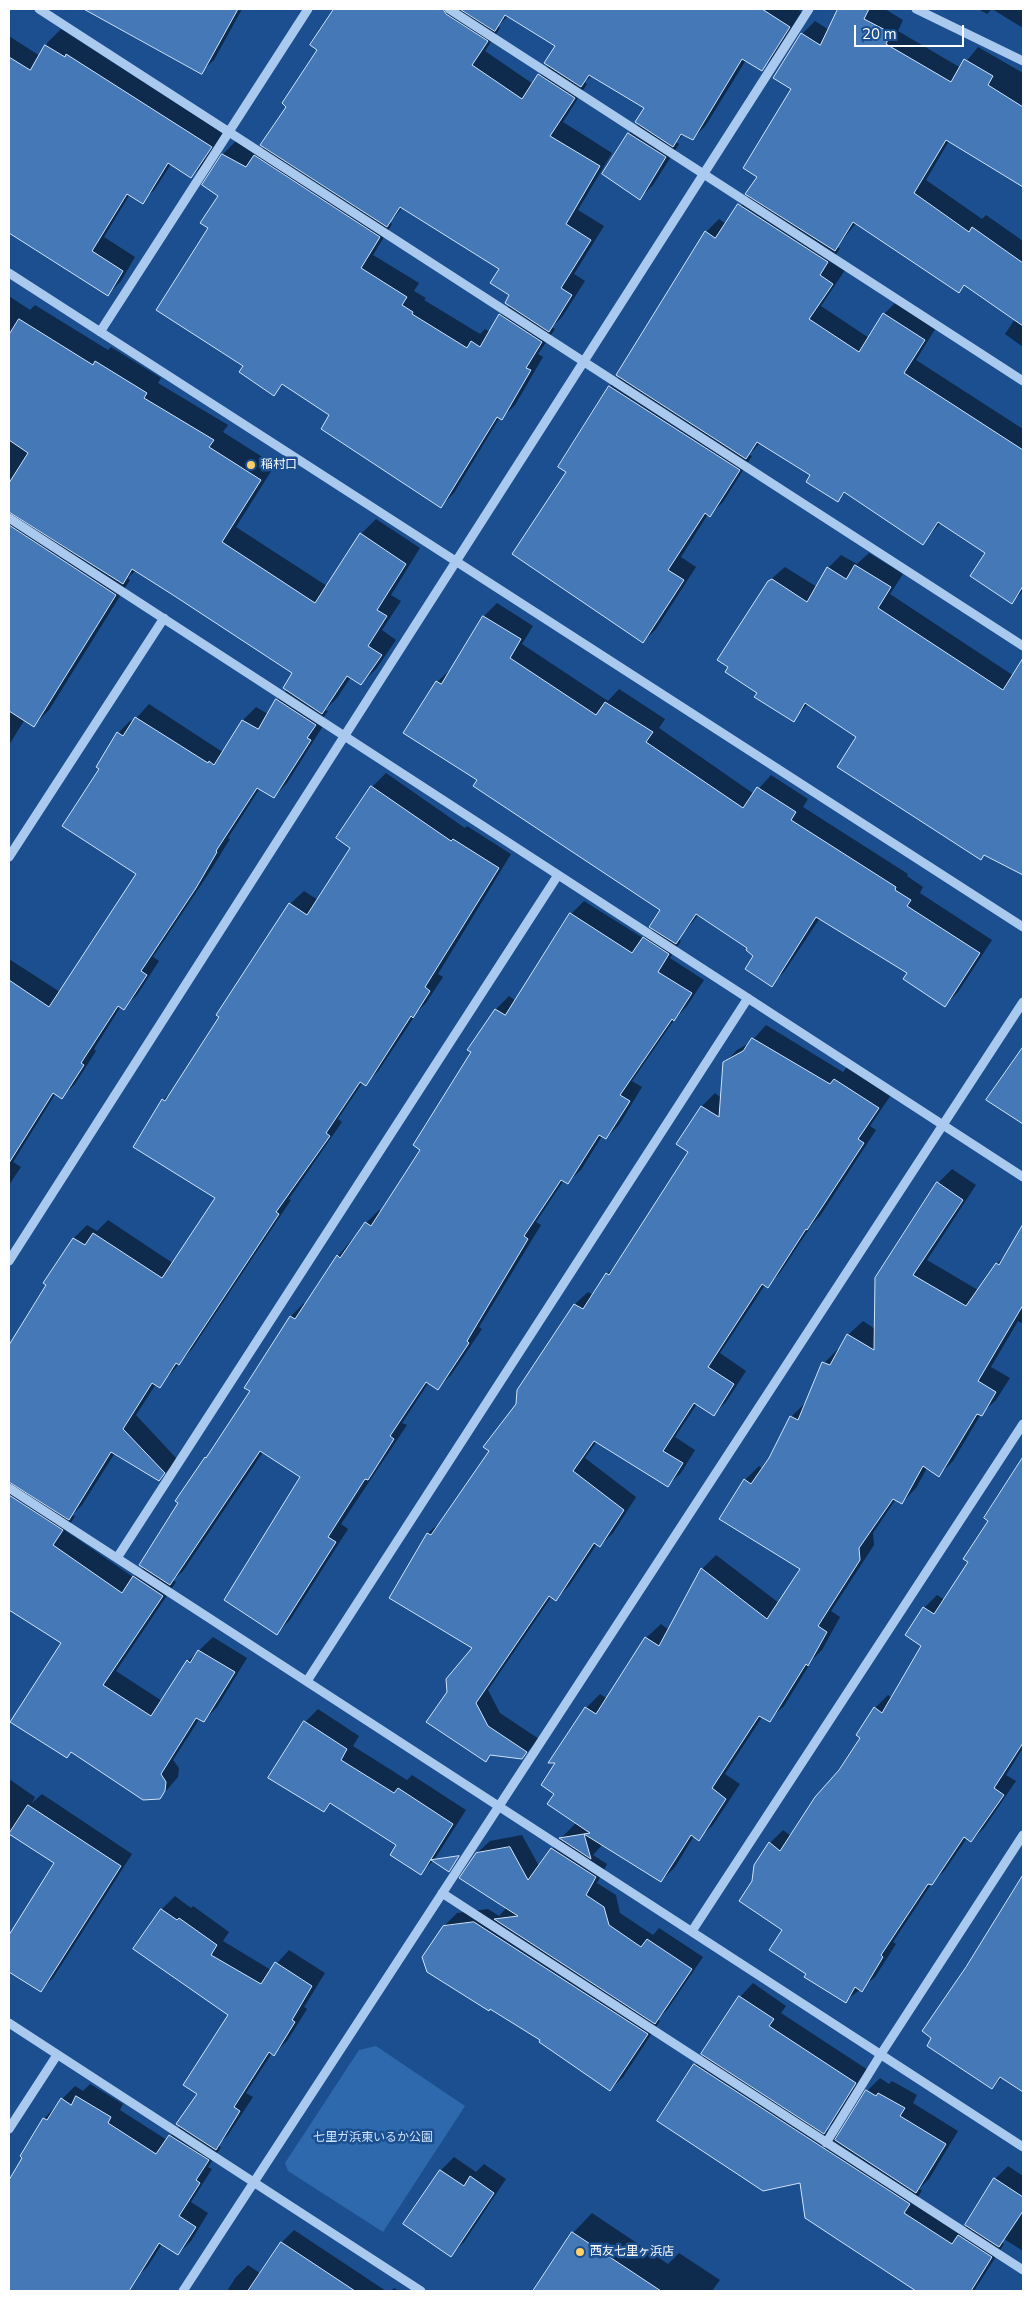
<!DOCTYPE html>
<meta charset="utf-8">
<style>
body{margin:0}
#map{position:relative;width:1032px;height:2300px;overflow:hidden;background:#1b4f8f;font-family:"Nunito Sans",sans-serif}
canvas{display:block}
.frame{position:absolute;inset:0;border:10px solid #fff;pointer-events:none}
.scale{position:absolute;left:854px;top:25px;width:110px;height:22px;box-sizing:border-box;border:2px solid #fff;border-top:0;padding-left:6px;font-size:15px;line-height:18px;white-space:nowrap;color:#fff;-webkit-text-stroke:4px #1b4f8f;paint-order:stroke}
</style>
<div id="map">
<canvas width="1032" height="2300"></canvas>
<div class="frame"></div>
<div class="scale">20 m</div>
</div>
<script>
const g = document.querySelector('canvas').getContext('2d');
g.lineJoin = 'round';
function fill(path, color) { g.fillStyle = color; g.fill(path, 'evenodd'); }
function strokePath(path, color, width, dash) { g.strokeStyle = color; g.lineWidth = width; g.lineCap = dash ? 'butt' : 'round'; g.setLineDash(dash || []); g.stroke(path); }
function drawText(font, color, halo, rows, align = 'center') {
  g.font = font + ' "Nunito Sans","Noto Sans JP",sans-serif'; g.lineWidth = 5; g.setLineDash([]); g.textBaseline = 'middle'; g.strokeStyle = halo; g.fillStyle = color; for (const [text, x, y, turn = 0] of rows) {
    g.save(); g.translate(x, y); g.rotate((+turn || 0) * Math.PI / 180); g.textAlign = isNaN(turn) ? turn : align; if (halo) g.strokeText(text, 0, 0); g.fillText(text, 0, 0); g.restore();
  }
}
const green = new Path2D(`
 M376,2046L465,2106L383,2232L288,2171L285,2163L359,2050Z`);
const shadow = new Path2D(`
 M86,9H242L214,60L201,72Z
 M335,9H797L803,13L775,56L762,69L746,60L706,125L693,139L684,134L676,142L679,144L653,185L640,198L603,174L629,134L639,123L646,108L592,75L585,82L587,84L563,122L612,153L578,210L604,226L574,274L585,281L562,317L552,327L555,329L538,354L543,357L515,405L502,418L500,417L454,493L441,506L331,414L284,384L274,394L245,365L210,228L220,195L204,185L223,154L236,141L258,153L265,146L319,50L311,45ZM508,16L557,46L549,65L533,84L485,51L500,28L498,26ZM403,207L500,268L510,295V305L500,315L490,332L485,329L480,334L424,300L426,298L414,291L419,283L373,255L392,224L390,222Z
 M840,9H885L903,20L898,31L961,68L978,47L1023,73V186L949,141L926,180L982,219L986,215L1023,241V347L1005,334L1015,319L966,284L959,291L856,223L837,247L840,248L832,261L845,270L821,306L869,338L884,314L897,301L937,326L916,360L1023,429V591L1012,602L986,553L941,522L923,543L846,492L838,501L811,475L760,443L749,455L752,456L723,502L710,515L708,514L681,557L696,567L656,629L643,642L568,472L560,467L610,386L620,376L706,232L719,219L726,224L749,195L759,176L793,89L802,34L815,21L829,30Z
 M978,9H1023V28L992,9L987,14Z
 M61,29L224,134L204,164L191,177L171,164L155,189L142,202L130,194L104,237L135,257L121,281L108,294L9,232V36L40,56L48,42Z
 M9,296L30,310L35,305L108,350L111,347L161,378L158,383L228,425L223,432L275,465L236,527L327,586L361,534L376,519L420,548L391,595L401,601L382,630L396,640L376,669L361,684L351,677L337,698L325,710L328,711L319,724L323,726L287,783L274,797L260,788L228,838L230,839L209,873L153,957L159,961L137,995L124,1008L121,1006L94,1049L96,1051L75,1084L62,1097L56,1093L13,1162L21,1167L9,1185V959L60,992L137,874L101,769L118,733L131,720L133,722L149,704L221,751L224,750L243,720L256,707L268,714L277,700L287,690L294,672L136,570L128,578L130,580L49,710L34,725L25,719L9,745Z
 M869,553L903,574L890,594L1014,676L1023,666V873L985,854L980,859L857,736L808,704L793,720L758,693L769,581L785,567L817,587L828,568L841,555L857,564Z
 M497,603L533,626L522,644L608,701L619,689L665,719L659,728L754,794L771,775L808,799L803,807L908,874L907,876L923,887L920,893L992,940L958,992L945,1005L909,972L820,918L784,972L771,985L749,947L699,914L679,939L681,941L670,958L704,980L687,1006L674,1020L632,1081L642,1087L619,1125L606,1138L602,1136L581,1170L567,1183L564,1180L536,1222L541,1225L479,1327L482,1329L451,1375L438,1388L429,1382L402,1423L407,1425L341,1524L348,1529L290,1620L277,1633L302,1476L263,1452L183,1571L173,1580L176,1582L116,1671L162,1701L188,1661L213,1637L247,1658L217,1707L204,1721L200,1718L173,1760L179,1768L178,1777L160,1798L72,1752L67,1757L63,1643L9,1610V1346L74,1238L87,1225L97,1231L108,1220L174,1264L216,1197L163,1100L175,1088L290,904L304,891L318,900L352,847L338,838L372,787L386,773L465,828L467,826L511,854L438,974L443,977L426,1003L418,1011L379,1070L366,1084L363,1082L338,1119L342,1122L289,1199L291,1200L192,1349L159,1387L156,1384L136,1415L177,1459L172,1466L159,1480L115,1453L82,1505L72,1515L75,1516L66,1531L133,1577L144,1567L206,1458L251,1391L291,1316L304,1303L306,1305L338,1256L366,1223L379,1210L382,1212L421,1149L496,1009L509,996L516,1001L571,914L584,901L643,938L654,928L662,910L479,780L437,682L451,669L484,616Z
 M766,1025L843,1072L848,1066L891,1095L870,1126L876,1130L820,1216L813,1223L780,1273L768,1286L765,1285L720,1353L746,1371L726,1402L714,1414L697,1404L675,1437L695,1450L681,1473L668,1485L597,1441L585,1458L636,1497L613,1533L600,1546L597,1544L569,1586L556,1599L552,1596L488,1690L500,1713L539,1739L522,1758L492,1754L485,1761L448,1692L474,1648L391,1597L428,1533L442,1521L491,1450L517,1404L518,1390L575,1304L588,1292L593,1295L607,1274L619,1262L690,1151L678,1143L702,1106L715,1093L721,1098L724,1063L737,1050L751,1042Z
 M1023,1051V1119L988,1100Z
 M952,1169L976,1185L927,1260L978,1290L997,1264L1007,1253L1023,1227V1324L1018,1321L991,1367L1010,1378L996,1400L981,1414L953,1461L939,1475L927,1468L916,1488L902,1503L896,1499L873,1533L874,1545L831,1611L840,1617L822,1650L813,1659L784,1706L769,1720L762,1717L725,1774L740,1784L713,1825L698,1839L694,1836L675,1867L661,1881L603,1844L593,1855L607,1864L597,1883L616,1895L620,1913L653,1935L659,1928L703,1957L667,2010L658,2019L660,2021L623,2077L610,2090L542,2039L444,1926L457,1913L488,1909L499,1916L507,1907L477,1853L490,1841L522,1835L539,1866L561,1838L575,1824H578L555,1794L557,1762L586,1708L600,1694L608,1699L646,1638L661,1624L669,1630L702,1569L716,1555L779,1603L801,1568L745,1480L759,1466L763,1469L791,1417L805,1403L824,1363L838,1349L840,1350L848,1335L863,1321L875,1329L938,1183Z
 M1023,1461V1748L1006,1775L1016,1781L984,1828L971,1841L967,1838L945,1870L932,1883L893,1942L896,1944L875,1977L846,2001L808,1973L753,1882L770,1843L783,1830L791,1836L862,1737L875,1708L888,1695L892,1698L923,1645L924,1608L937,1595L945,1600L970,1561L990,1520Z
 M318,1709L359,1736L353,1746L407,1780L412,1775L466,1810L434,1860L421,1873L398,1845L332,1803L324,1811L305,1722Z
 M9,1779L35,1797L32,1803L42,1794L132,1854L53,1978L40,1991L9,1970V1937L56,1863L11,1833L9,1837Z
 M1023,1875V2090L1003,2077L992,2088L967,1967Z
 M175,1896L191,1908L193,1906L229,1932L223,1941L271,1970L289,1950L325,1973L304,2007L307,2009L287,2041L274,2054L272,2053L246,2093L253,2097L228,2135L218,2145L221,2147L208,2167L212,2169L191,2202L208,2213L191,2241L178,2254L162,2244L148,2266L135,2279L123,2284L115,2291H9V2182L44,2119L62,2099L75,2086L83,2091L90,2084L123,2104L120,2110L167,2140L180,2126L199,2094L229,2015L135,1948L162,1909Z
 M753,1983L786,2006L781,2013L868,2070L837,2119L827,2129L839,2137L867,2091L880,2078L889,2084L892,2081L917,2095L913,2103L958,2131L929,2179L919,2189L922,2190L917,2199L964,2231L995,2179L1008,2166L1023,2176V2251L1004,2239L1001,2242L1004,2244L974,2291H921L806,2218L802,2182L695,2065L705,2055L740,1997Z
 M454,2157L476,2172L484,2164L506,2179L464,2242L451,2255L405,2224L441,2170Z
 M592,2213L668,2264L679,2253L720,2280L712,2291H534L573,2233Z
 M294,2230L386,2291H227L236,2277L248,2265L261,2274L282,2242Z
 M394,2288L399,2291H391Z`);
const building = new Path2D(`
 M84,9H238L202,74Z
 M334,9H443L446,14L488,41L472,65L522,99L538,74L575,98L550,136L600,166L566,224L591,240L561,288L572,295L549,332L505,303L509,295L490,283L499,269L400,207L387,227L260,145L286,107L282,103L317,50L310,45Z
 M460,9H762L790,27L762,71L742,59L693,140L681,134L673,147L635,122L644,108L589,75L581,87L544,63L555,46L505,15L495,31Z
 M838,9H869L864,19L891,33L886,44L951,82L964,59L993,76L988,85L1023,107V187L946,140L914,193L969,232L972,227L1023,263V326L964,285L959,293L853,222L835,251L745,194L757,177L743,168L791,89L773,78L801,33L820,45Z
 M45,45L65,57L66,54L212,147L191,178L168,163L143,204L127,194L92,251L123,271L108,296L9,233V57L30,70Z
 M628,133L666,157L640,200L602,174Z
 M222,154L246,167L254,155L380,237L361,268L407,297L402,305L413,312L412,314L467,348L471,341L480,347L499,314L542,342L526,368L531,370L502,420L497,417L441,508L321,429L329,415L282,384L274,396L239,372L243,366L156,310L208,228L200,223L218,196L202,185Z
 M738,204L828,262L820,275L833,284L809,319L859,352L883,313L925,340L904,373L1023,450V586L1012,604L970,576L985,553L938,522L923,545L844,492L838,502L806,482L810,475L757,442L746,459L616,375L705,231L715,238Z
 M19,319L93,365L95,361L147,393L144,398L214,440L209,447L261,480L222,542L315,603L360,533L406,564L377,610L387,616L368,646L382,655L361,685L347,676L322,714L283,688L292,673L173,595L132,569L123,584L9,512V483L28,453L9,440V335Z
 M609,386L740,470L710,517L705,513L668,570L684,580L643,643L512,554L566,472L558,467Z
 M9,525L116,595L34,727L9,711Z
 M855,565L891,587L878,608L1003,690L1023,658V875L984,855L981,860L837,767L856,737L805,703L794,722L754,697L757,693L725,672L728,667L717,660L768,581L772,579L807,602L827,567L846,579Z
 M483,616L521,639L510,658L596,715L605,702L653,732L646,742L743,808L757,787L796,812L791,820L896,887L895,890L911,900L907,906L980,953L945,1007L903,979L907,973L816,917L772,987L745,969L753,956L746,950L747,948L696,914L676,944L649,927L660,910L473,786L477,780L403,733L436,681L441,684Z
 M276,699L316,725L307,738L311,740L274,798L257,788L216,851L217,852L196,888L141,971L147,975L124,1010L118,1006L81,1063L84,1065L62,1099L53,1093L9,1163V980L49,1007L136,874L62,826L99,769L96,767L117,732L123,736L135,717L208,763L209,761L214,765L242,720L258,729Z
 M371,786L451,841L453,839L499,868L425,987L430,991L413,1018L411,1016L366,1086L360,1082L326,1133L330,1136L276,1212L279,1214L179,1365L176,1363L160,1388L152,1383L123,1429L165,1473L159,1481L111,1452L69,1520L9,1482V1345L46,1285L43,1283L73,1238L85,1245L93,1233L162,1278L213,1201L215,1198L133,1147L162,1099L165,1101L219,1017L216,1015L289,903L307,915L350,848L336,838Z
 M570,913L632,953L643,937L669,954L658,972L692,993L674,1021L672,1019L620,1095L630,1101L606,1139L599,1135L568,1184L561,1180L524,1236L528,1239L467,1341L469,1343L438,1390L426,1382L390,1436L394,1439L368,1480L365,1479L328,1537L336,1542L277,1635L224,1600L300,1477L260,1451L170,1585L139,1565L178,1503L175,1501L205,1457L206,1458L250,1391L244,1388L290,1316L295,1319L337,1255L340,1258L365,1222L371,1226L420,1150L413,1145L471,1052L467,1050L495,1009L505,1015Z
 M752,1038L830,1084L834,1079L879,1108L858,1139L864,1143L807,1230L806,1229L768,1288L762,1284L708,1367L734,1384L714,1416L694,1403L663,1451L683,1463L668,1487L594,1441L573,1471L624,1510L600,1547L594,1543L556,1601L549,1596L476,1703L488,1726L527,1752L522,1759L490,1755L486,1762L426,1722L447,1692L446,1679L472,1648L389,1598L427,1533L431,1535L489,1451L483,1447L516,1404L517,1390L574,1304L583,1309L606,1273L609,1275L688,1152L676,1144L701,1106L719,1117L723,1062L743,1051Z
 M1023,1047V1124L986,1100Z
 M937,1182L963,1200L913,1275L966,1306L996,1263L999,1265L1023,1224V1305L978,1381L996,1392L982,1416L977,1414L939,1477L923,1466L902,1504L893,1499L859,1548L860,1560L818,1626L827,1632L808,1666L806,1664L770,1722L759,1716L712,1788L726,1799L699,1841L691,1835L661,1882L584,1834L591,1859L559,1838L590,1833L547,1804L554,1794L541,1785L555,1763H548L585,1707L596,1714L645,1637L659,1646L701,1568L767,1619L800,1569L719,1519L744,1479L751,1484L769,1458L790,1416L798,1420L822,1362L830,1365L847,1334L874,1350L875,1278Z
 M1023,1457V1743L994,1788L1004,1795L971,1842L964,1837L932,1885L928,1884L881,1955L883,1957L862,1992L855,1987L846,2003L804,1977L806,1974L769,1950L782,1930L739,1901L752,1881L754,1865L769,1842L780,1851L815,1797L839,1770L860,1738L856,1735L874,1707L882,1713L921,1646L905,1635L923,1607L934,1614L968,1562L963,1559L988,1521L984,1518Z
 M9,1495L63,1530L53,1545L122,1593L133,1576L163,1596L103,1685L151,1716L187,1660L190,1663L198,1650L235,1672L204,1722L196,1718L161,1774L166,1782L165,1791L160,1799L143,1800L71,1752L67,1758L10,1722L61,1643L9,1610Z
 M304,1721L347,1749L341,1760L394,1793L398,1788L453,1824L421,1875L390,1855L396,1845L330,1803L324,1812L268,1778Z
 M28,1805L121,1866L41,1992L9,1972V1935L54,1863L9,1834Z
 M510,1847L528,1880L551,1848L596,1877L586,1895L604,1907L609,1925L641,1947L647,1939L692,1969L655,2024L494,1919L518,1916L459,1878L476,1853Z
 M459,1856L449,1872L431,1860Z
 M1023,1875V2092L1000,2077L992,2089L927,2046L931,2038L922,2031L966,1967Z
 M161,1909L177,1920L179,1918L217,1945L211,1955L261,1984L275,1962L312,1986L292,2020L295,2022L274,2056L269,2052L234,2107L240,2111L216,2150L176,2124L197,2094L183,2085L228,2015L133,1949Z
 M474,1922L648,2034L610,2091L539,2042L540,2040L490,2009L489,2011L427,1972L422,1957L443,1926Z
 M739,1996L774,2019L769,2026L856,2083L824,2134L701,2054Z
 M694,2064L910,2204L904,2213L952,2244L958,2235L992,2257L971,2291H916L805,2218L800,2183L763,2191L657,2121Z
 M866,2090L876,2096L878,2093L905,2108L900,2116L946,2144L916,2193L835,2140Z
 M76,2096L111,2117L108,2123L156,2154L169,2135L209,2160L196,2180L200,2183L179,2216L196,2227L178,2255L159,2243L129,2291H9V2180L22,2158L20,2156L43,2118L47,2120L61,2098L71,2105Z
 M440,2170L464,2186L470,2176L494,2193L451,2257L403,2224Z
 M994,2178L1023,2197V2211L999,2247L965,2225Z
 M572,2232L661,2291H533Z
 M281,2242L355,2291H248Z`);
const minor = new Path2D(`
 M39,9L1023,646
 M449,9L1023,381
 M916,9L1023,61
 M9,273L1023,927
 M100,332L308,9
 M9,518L1023,1177
 M9,857L164,618
 M9,1261L809,9
 M9,1488L1023,2147
 M117,1558L558,875
 M307,1681L748,998
 M442,1893L1023,2270
 M692,1931L1023,1424
 M9,2023L421,2291
 M9,2129L57,2055
 M826,2143L881,2054L1023,1835
 M183,2291L1023,1002`);
const markers = [
 [251,465,5,"#ffd166"],
 [580,2252,5,"#ffd166"]
];
const poiNames = [
 ["稲村口",261,465],
 ["西友七里ヶ浜店",590,2252]
];
const parkNames = [
 ["七里ガ浜東いるか公園",373,2138]
];
fill(green, '#2e69ad');
fill(shadow, '#0007');
fill(building, '#4478b7');
strokePath(building, '#cfe3fa', 1);
strokePath(minor, '#a9c9ee', 9);
for (const [x, y, r, color] of markers) { const dot = new Path2D(); dot.arc(x, y, r, 0, 2 * Math.PI); g.fillStyle = color; g.fill(dot); strokePath(dot, '#1b4f8f', 2); }
drawText('12px', '#fff', '#1b4f8f', poiNames, 'left');
drawText('12px', '#cfe3fa', '#1b4f8f', parkNames);
</script>
